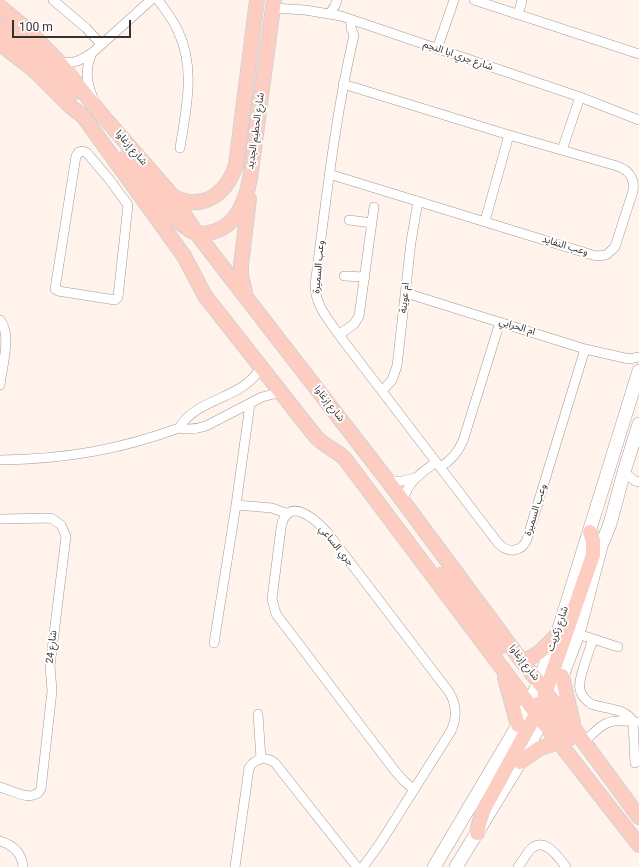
<!DOCTYPE html>
<meta charset="utf-8">
<style>
body{margin:0}
#map{position:relative;width:639px;height:867px;overflow:hidden;background:#fff3ec;font-family:Roboto,sans-serif}
canvas{display:block}
.scale{position:absolute;left:12px;top:20px;width:119px;height:18px;box-sizing:border-box;border:2px solid #35312e;border-top:0;padding-left:5px;font-size:12px;line-height:14px;white-space:nowrap;color:#35312e;-webkit-text-stroke:3px #fff;paint-order:stroke}
</style>
<div id="map">
<canvas width="639" height="867"></canvas>
<div class="scale">100 m</div>
</div>
<script>
const g = document.querySelector('canvas').getContext('2d');
g.lineJoin = 'round';
function strokePath(path, color, width, dash) { g.strokeStyle = color; g.lineWidth = width; g.lineCap = dash ? 'butt' : 'round'; g.setLineDash(dash || []); g.stroke(path); }
function drawText(font, color, halo, rows, align = 'center') {
  g.font = font + ' Roboto,"Noto Sans Arabic",sans-serif'; g.lineWidth = 4; g.setLineDash([]); g.textBaseline = 'middle'; g.strokeStyle = halo; g.fillStyle = color; for (const [text, x, y, turn = 0] of rows) {
    g.save(); g.translate(x, y); g.rotate((+turn || 0) * Math.PI / 180); g.textAlign = isNaN(turn) ? turn : align; if (halo) g.strokeText(text, 0, 0); g.fillText(text, 0, 0); g.restore();
  }
}
const street = new Path2D(`
 M53,0L86,28L101,44
 M158,0C165,10 173,19 178,31C196,69 186,109 180,148
 M474,0L639,54
 M273,8L305,10L341,16L580,97L639,120
 M330,13L335,6L337,0
 M518,15L522,0
 M351,20V28L354,35C335,117 326,201 315,285C315,305 328,319 339,335L498,543C508,554 522,552 527,539L585,349
 M437,49L454,0
 M92,53C85,69 86,82 93,98
 M58,61C71,65 80,61 92,53L151,0
 M562,150L580,97
 M82,151L87,153L109,179L128,205L118,297L115,300L58,291L55,289L76,156L79,152Z
 M329,174L596,256L606,255L615,247L633,191C635,179 629,170 617,166L509,135L343,84
 M349,220L372,223
 M485,221L509,135
 M344,276L365,277
 M406,293L585,349L629,359L639,357
 M0,320C12,334 2,367 0,385
 M339,335L354,324L359,316L374,207
 M382,391L392,380L397,366L411,242L418,201
 M179,428C197,397 243,400 261,367
 M0,460C65,459 119,450 179,428C189,430 197,429 206,426L262,397L282,392
 M440,467C451,461 458,452 463,441L500,322
 M624,472L635,481L639,482
 M388,481H402L415,478
 M403,501C408,481 420,474 436,462
 M236,505L272,508L288,514
 M0,519L51,518L61,525L66,536L50,666L52,691L41,789C33,804 12,790 0,787
 M578,634L618,647
 M593,639C590,648 587,657 584,666C579,682 575,693 591,704C604,709 627,708 633,722L635,763
 M214,643L236,505L250,404
 M258,714L261,759
 M584,742C593,734 602,722 615,721C623,720 630,722 638,722
 M0,841C13,845 22,853 23,867
 M235,867L249,768C255,758 266,756 275,763L357,867
 M363,867L381,842L451,731C457,718 457,705 449,692L327,532C315,519 287,494 281,528L272,599L276,614L395,771L404,781L414,790
 M518,867C522,862 525,856 529,851C544,834 558,857 566,867`);
const secondary = new Path2D(`
 M434,867L518,725L535,691L557,635L639,371
 M456,867L520,762L553,700L578,634L601,546L610,524L624,472L639,424`);
const primary = new Path2D(`
 M0,7L28,30L58,61L102,115L171,194L197,234L388,481L521,660L553,700L639,817
 M0,26L33,53L73,93
 M0,44L33,69L71,107L83,116L184,256L205,296L316,437C325,447 337,450 345,459L529,704L639,845
 M127,156C145,182 164,214 191,231
 M171,195C201,213 226,195 236,165L257,0
 M197,234C232,234 244,209 250,179L274,0
 M245,292L241,276V265L249,199
 M440,575L450,584L500,647
 M521,660C536,659 547,645 557,635
 M562,676L573,723
 M505,678L518,725
 M538,704L548,711L570,738
 M542,721L545,694L593,555V541L590,532
 M520,762L538,749L559,742
 M477,833L479,824L484,809L536,714L539,706`);
const streetNames = [
 ["شارع جري ابا النجم",458,56,19],
 ["شارع الحطيم الجديد",256,131,-82],
 ["شارع إزغاوا",131,148,49],
 ["وعب النفايد",565,246,17],
 ["وعب السميرة",319,267,-85],
 ["ام عوينة",405,298,-84],
 ["ام الحرابي",517,327,17],
 ["شارع إزغاوا",329,404,52],
 ["وعب السميرة",536,510,-73],
 ["جري الساعي",336,546,51],
 ["شارع زكريت",558,629,-71],
 ["شارع 24",52,647,-83],
 ["شارع إزغاوا",524,663,52]
];
strokePath(street, '#a49993', 10);
strokePath(secondary, '#a49993', 14);
strokePath(primary, '#d3d2d1', 16);
strokePath(street, '#fff', 9);
strokePath(secondary, '#fff', 13);
strokePath(primary, '#fecdc2', 14);
drawText('10px', '#35312e', '#fff', streetNames);
</script>
